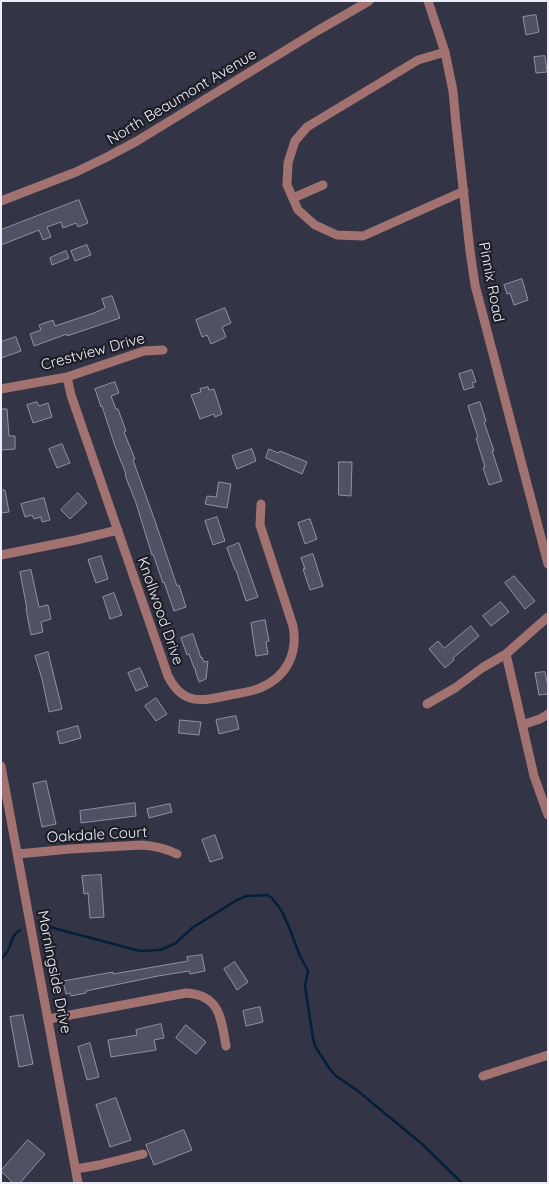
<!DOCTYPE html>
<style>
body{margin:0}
#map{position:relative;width:549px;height:1184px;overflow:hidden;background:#343447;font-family:Quicksand,sans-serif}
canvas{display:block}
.frame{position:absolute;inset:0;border:2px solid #ededfa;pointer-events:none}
</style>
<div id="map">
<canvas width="549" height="1184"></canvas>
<div class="frame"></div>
</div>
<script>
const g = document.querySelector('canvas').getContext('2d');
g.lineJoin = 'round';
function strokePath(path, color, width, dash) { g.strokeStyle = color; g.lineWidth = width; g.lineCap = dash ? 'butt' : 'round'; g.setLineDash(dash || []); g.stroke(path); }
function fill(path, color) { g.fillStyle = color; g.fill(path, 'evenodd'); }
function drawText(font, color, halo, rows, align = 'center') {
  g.font = font + ' Quicksand,sans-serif'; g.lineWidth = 4.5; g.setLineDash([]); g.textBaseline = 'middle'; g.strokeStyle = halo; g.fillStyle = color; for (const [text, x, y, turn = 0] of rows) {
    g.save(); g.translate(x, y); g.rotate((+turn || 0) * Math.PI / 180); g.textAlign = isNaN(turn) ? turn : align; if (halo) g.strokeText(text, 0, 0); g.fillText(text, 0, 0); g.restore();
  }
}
const stream = new Path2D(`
 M46,926L140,951L158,950L163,949L176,943L192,928L237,900L247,896L267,895L272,898L281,910L289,927L300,956L308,971L305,986L313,1038L315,1046L329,1068L336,1076L358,1091L422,1144L462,1183
 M1,959C4,956 8,952 9,948C13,940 11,936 20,930`);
const building = new Path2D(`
 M536,15L539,32L526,35L523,17Z
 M545,56L547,72L536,73L534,57Z
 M79,200L88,223L78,227L76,223L63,228L61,222L47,227L51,237L43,240L39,230L1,245V230Z
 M87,245L91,255L75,261L71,251Z
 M66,251L69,258L52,265L50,258Z
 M522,279L528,300L514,305L510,293L507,294L504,285Z
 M112,296L120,318L67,336V334L34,346L30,334L41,330L39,325L53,320L55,326L94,313L105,308L102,299Z
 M225,308L231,323L222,327L226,337L211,344L207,335L202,337L196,320Z
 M16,337L21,351L1,358V342Z
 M472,370L476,382L472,383L474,387L464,390L459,374Z
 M115,382L119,393L111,396L116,409H118L126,431L124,432L135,459L133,460L155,521L177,586L179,585L186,607L174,611L164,582L163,583L153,554L152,555L136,503L125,475L126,474L115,446L102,406L101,407L95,389Z
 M208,387L209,390L214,389L222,414L215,417L214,414L200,419L191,395L201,392L200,389Z
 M37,402L39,406L48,403L52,417L33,423L27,405Z
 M480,402L486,421L484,422L494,451H492L502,481L489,485L483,468L485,467L476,438L478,437L468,406Z
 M1,409H7L9,436H15V449L1,450Z
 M62,444L70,463L57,468L49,449Z
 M252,449L256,461L237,469L232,456Z
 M269,449L278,453L280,451L307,462L302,474L266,458Z
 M339,462H352L351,496L339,495Z
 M219,482L231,484L227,508L205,504L207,496L216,497Z
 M1,490H5L9,512L1,513Z
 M78,493L87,503L70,519L61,510Z
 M44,498L50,520L42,522L41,517L34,519L32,515L25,517L21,504Z
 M217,517L225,541L213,545L205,521Z
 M310,519L317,539L305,544L298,523Z
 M239,543L258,597L246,601L236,570H235L227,548Z
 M313,554L323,586L310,590L303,569H305L301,558Z
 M101,556L108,579L96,583L88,560Z
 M31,570L39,607L48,605L51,619L41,622L43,632L31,635L26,609H27L20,572Z
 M514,576L535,601L525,609L505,583Z
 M114,593L122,615L110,619L103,597Z
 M501,602L509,612L491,626L483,616Z
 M265,620L269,641L266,642L268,654L256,656L251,623Z
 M471,626L479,636L453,658L454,660L445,668L429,649L438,641L444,648Z
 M193,634L201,658L202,657L204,662L208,661L206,679L199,682L195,670L196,669L194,668L189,654L187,655L181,638Z
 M48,652L62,709L49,712L42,679L35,656Z
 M140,668L148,686L136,691L128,673Z
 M545,672L548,686V694L539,695L535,673Z
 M156,698L167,714L156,721L145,706Z
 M236,716L239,729L219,734L216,720Z
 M180,720L201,722L199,735L179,733Z
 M78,726L81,738L60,744L57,732Z
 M46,781L56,824L42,827L33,784Z
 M135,803L136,816L81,823L80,811Z
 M170,804L172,812L149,818L147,809Z
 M215,835L223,858L210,862L202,840Z
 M101,875L104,917L90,918L88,893L84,894L82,876Z
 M202,955L205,971L190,974L189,971L158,976L86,991V993L71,996L70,993L66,994L63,981L113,972V974L188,961L187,957Z
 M235,962L248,982L237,990L224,969Z
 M260,1007L263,1022L246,1026L243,1011Z
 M23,1015L33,1064L19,1067L10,1017Z
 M161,1024L164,1038L154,1040L156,1050L111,1057L108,1040L137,1035L136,1030Z
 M186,1025L206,1042L196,1054L176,1038Z
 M90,1043L99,1077L87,1080L78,1047Z
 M116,1098L131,1140L110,1147L96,1105Z
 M184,1130L192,1150L154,1165L146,1145Z
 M28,1140L45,1154L20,1183H13L1,1171Z`);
const minor = new Path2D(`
 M428,1L445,52L453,91L456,124L470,251L475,285L548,564
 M445,52L418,60L307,127L295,141L288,163L287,185L298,210L315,225L337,235L363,236L464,191
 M293,198L323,185
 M1,201L76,172L107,157L137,141L317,31L369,1
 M67,377L71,395L168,676C183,706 202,701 230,695C240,693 251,692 260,688C287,677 298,653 293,626L260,525L261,504
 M1,389L67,377L144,351L163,350
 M1,555L76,540L118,530
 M506,654L534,776L548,815
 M427,704L455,688L482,668L506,654L548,617
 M522,725L540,719L548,714
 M1,766L78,1183
 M18,854L70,849L142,845C155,846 165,848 177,854
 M49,1019L186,993C220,995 221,1018 226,1046
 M483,1076L548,1055
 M76,1169L99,1165L143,1154`);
const streetNames = [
 ["North Beaumont Avenue",182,97,-31],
 ["Pinnix Road",491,282,79],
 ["Crestview Drive",93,352,-15],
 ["Knollwood Drive",160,611,71],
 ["Oakdale Court",97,835,-3],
 ["Morningside Drive",54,972,79]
];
strokePath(stream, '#031f3a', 2.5);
fill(building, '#515165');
strokePath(building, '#9091a7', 1);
strokePath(minor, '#a27270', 9);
drawText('15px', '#ededfa', '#1d1d26', streetNames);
</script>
